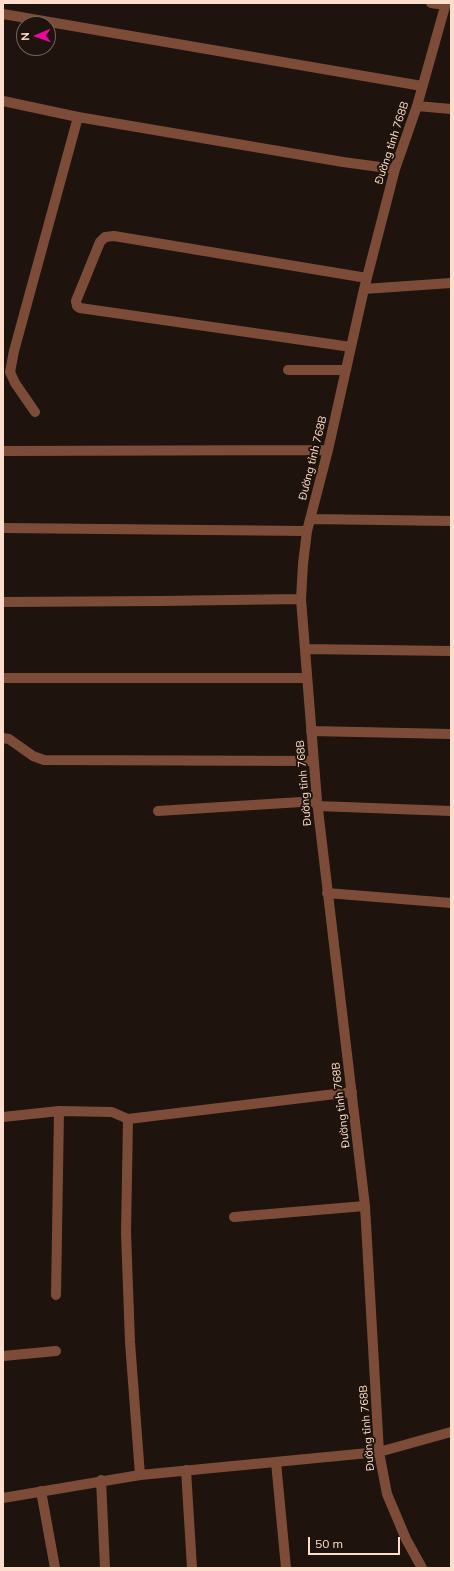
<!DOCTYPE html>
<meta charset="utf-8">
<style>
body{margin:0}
#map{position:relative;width:454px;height:1571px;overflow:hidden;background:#1e140d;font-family:Mulish,sans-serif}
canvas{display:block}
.frame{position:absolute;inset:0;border:4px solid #fdddcb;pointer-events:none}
.north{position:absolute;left:16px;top:16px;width:40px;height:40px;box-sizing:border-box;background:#1e140d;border:1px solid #776459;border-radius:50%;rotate:268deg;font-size:11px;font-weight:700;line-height:16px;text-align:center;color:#fdddcb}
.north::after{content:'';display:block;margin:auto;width:14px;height:18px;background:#ee079f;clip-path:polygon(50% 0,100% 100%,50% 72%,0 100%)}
.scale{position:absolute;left:308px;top:1537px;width:92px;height:18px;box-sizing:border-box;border:2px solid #fdddcb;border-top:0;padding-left:5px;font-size:12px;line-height:14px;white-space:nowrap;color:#fdddcb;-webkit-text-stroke:3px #1e140d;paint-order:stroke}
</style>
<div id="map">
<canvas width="454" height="1571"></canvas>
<div class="frame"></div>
<div class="north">N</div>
<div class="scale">50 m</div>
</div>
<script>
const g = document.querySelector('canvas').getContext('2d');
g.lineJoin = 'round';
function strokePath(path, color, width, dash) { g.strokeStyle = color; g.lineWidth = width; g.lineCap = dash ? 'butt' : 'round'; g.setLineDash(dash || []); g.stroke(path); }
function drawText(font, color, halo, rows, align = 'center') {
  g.font = font + ' Mulish,sans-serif'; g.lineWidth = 4; g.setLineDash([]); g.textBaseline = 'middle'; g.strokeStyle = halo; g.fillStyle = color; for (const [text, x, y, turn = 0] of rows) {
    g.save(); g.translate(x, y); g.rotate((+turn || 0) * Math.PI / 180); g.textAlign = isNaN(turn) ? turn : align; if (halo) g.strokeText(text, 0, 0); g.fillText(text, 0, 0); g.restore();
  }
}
const minor = new Path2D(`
 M431,3L445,5
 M3,14L422,86
 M3,101L78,117L14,351L10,372L15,383L35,412
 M417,106L451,109
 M78,117L343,162L395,169
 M364,289L451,283
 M351,347L80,308L77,306L76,301L100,242L105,237L114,236L367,278
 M288,370H346
 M3,451L328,450
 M310,519L451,521
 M3,528L307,531
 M3,602L160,601L301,599
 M305,649L451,651
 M3,678H307
 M311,731L451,734
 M3,738L9,739L33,756L44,760L314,761
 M317,806L451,811
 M158,811L317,801
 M327,893L451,903
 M3,1117L59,1111L112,1112L128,1119L126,1233L130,1342L140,1475
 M128,1119L352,1092
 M234,1217L365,1206
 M56,1295L59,1111
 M3,1356L56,1351
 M276,1462L286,1568
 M186,1470L192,1568
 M101,1480L105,1568
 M41,1491L55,1568
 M3,1498L140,1475L379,1452L451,1432
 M422,1568L406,1539L387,1494L379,1452L365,1206L317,801L301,599L303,564L307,531L328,450L364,289L395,169L417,106L446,3`);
const streetNames = [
 ["Đường tỉnh 768B",392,143,-72],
 ["Đường tỉnh 768B",313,458,-76],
 ["Đường tỉnh 768B",304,783,-95],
 ["Đường tỉnh 768B",341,1105,-97],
 ["Đường tỉnh 768B",367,1428,-95]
];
strokePath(minor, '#7c4c39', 10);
drawText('11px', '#fdddcb', '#1e140d', streetNames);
</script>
